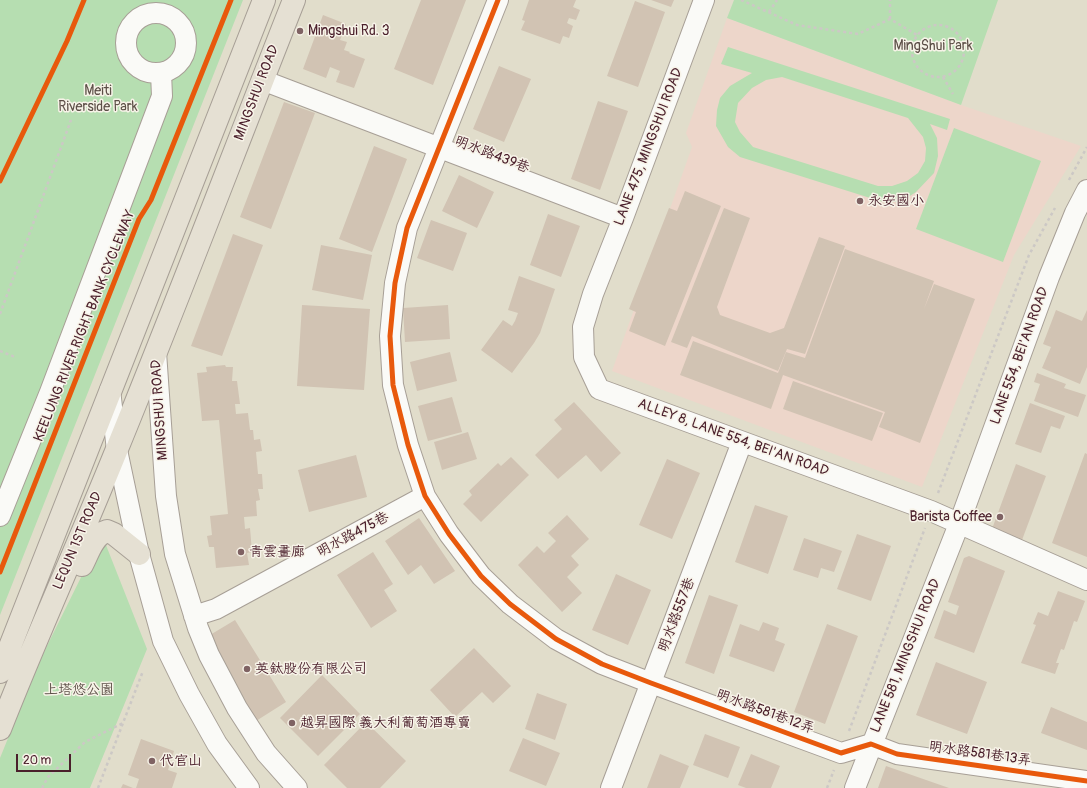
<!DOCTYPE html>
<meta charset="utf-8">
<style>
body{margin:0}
#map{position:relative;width:1087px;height:788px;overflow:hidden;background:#e1ddcb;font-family:Pangolin,sans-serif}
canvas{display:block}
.scale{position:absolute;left:16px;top:754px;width:55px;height:18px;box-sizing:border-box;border:2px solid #4a1f2b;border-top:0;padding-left:5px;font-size:12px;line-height:14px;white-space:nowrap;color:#4a1f2b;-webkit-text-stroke:3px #f7f3e8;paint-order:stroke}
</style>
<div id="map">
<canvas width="1087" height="788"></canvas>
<div class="scale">20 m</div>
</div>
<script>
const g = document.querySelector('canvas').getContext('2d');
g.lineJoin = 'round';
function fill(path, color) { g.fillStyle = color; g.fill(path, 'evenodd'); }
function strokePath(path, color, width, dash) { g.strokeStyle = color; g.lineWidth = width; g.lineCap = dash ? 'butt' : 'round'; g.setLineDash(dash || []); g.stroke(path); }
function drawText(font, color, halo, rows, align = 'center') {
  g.font = font + ' Pangolin,"LXGW WenKai TC",sans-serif'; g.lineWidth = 3; g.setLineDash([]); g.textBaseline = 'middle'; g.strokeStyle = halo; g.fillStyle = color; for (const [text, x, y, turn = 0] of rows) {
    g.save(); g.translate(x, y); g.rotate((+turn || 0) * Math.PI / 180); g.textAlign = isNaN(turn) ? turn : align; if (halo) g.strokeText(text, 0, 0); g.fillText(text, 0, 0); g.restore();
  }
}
const built = new Path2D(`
 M727,18L961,105L1081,146L1014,255L922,487L612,371L692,147L686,133Z`);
const green = new Path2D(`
 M0,0H243L0,615Z
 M734,0H998L961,105L727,18Z
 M728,47L950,119L947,130L930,124L937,138L938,156L934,173L916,192L902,201L886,203L740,157L728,147L716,126L717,110L720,98L730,86L752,73L721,64ZM782,77L908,118L923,137L926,148L925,161L918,173L907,181L892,186H878L753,147L740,132L735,122L738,103L752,88L766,80Z
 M954,128L1041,161L1003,262L916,229Z
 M102,535L147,649L90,788H0V758L39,662Z`);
const building = new Path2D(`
 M421,0H466L433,85L394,69Z
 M529,0H576L573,7L580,10L576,20L569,18L567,23L573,26L569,38L563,36L560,44L521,30L525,21L522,20Z
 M651,0H674L671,7Z
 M635,1L665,12L638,87L607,76Z
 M323,15L346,24L340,40L347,42L344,50L350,52L349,53L365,59L354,88L336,82L340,71L330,67L326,78L303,69Z
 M499,66L531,79L504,142L473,129Z
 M598,101L628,111L600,190L571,179Z
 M284,102L315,113L271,229L240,217Z
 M374,146L407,159L372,252L339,239Z
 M459,175L494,192L477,228L442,211Z
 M685,191L721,206L665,346L629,331L636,312L629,309L669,208L677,211Z
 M724,208L750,218L717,307L720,315L770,333L784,328L819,237L845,246L805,354L787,349L778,371L692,336L687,348L671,342Z
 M548,214L580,226L561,277L530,265Z
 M431,220L467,233L453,271L417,258Z
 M233,234L263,245L222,356L191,346Z
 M321,245L372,255L363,300L312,290Z
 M845,249L934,281L924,309L934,284L975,299L920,443L879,427L885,412L783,375L771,409L680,375L693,341L778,373L786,352L805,358Z
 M519,276L555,289L540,333L534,343L512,373L481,350L503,320L512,326L515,321L518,313L508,310Z
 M302,305L370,309L364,390L297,386Z
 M448,305L450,339L405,342L403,308Z
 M1056,310L1082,321L1087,310V367L1080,384L1042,368L1051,347L1043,344Z
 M450,352L457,381L417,391L410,362Z
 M225,365L226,367H233L232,381H237L240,404H235L236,414L248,413L250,430H253L254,440L260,439L262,451L256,452L258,474H262L263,489H258L260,500L256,501L257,516L244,517L245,529L250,528L252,552L247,553L249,565L216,568L214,547H209L207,536L212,535L210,516L228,514L219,420L202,421L197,373L207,372L206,367Z
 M1037,373L1066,384L1064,388L1086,395L1078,417L1034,401L1040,384L1034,382Z
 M793,381L883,413L872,441L783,409Z
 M452,397L462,432L428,441L418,406Z
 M574,402L621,453L601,472L586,455L558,479L535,455L562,429L554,420Z
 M1030,403L1065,416L1060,429L1051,426L1041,453L1015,444Z
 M468,432L477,459L442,470L434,442Z
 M1085,453L1087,454V557L1052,543Z
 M356,455L367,497L309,512L298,470Z
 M511,457L529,475L481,522L463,504L472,495L469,491L498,463L501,466Z
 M667,459L700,473L672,539L639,525Z
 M1016,464L1046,476L1022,540L992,529Z
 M755,505L788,516L768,574L735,562Z
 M567,515L589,539L571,556L579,565L567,577L582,593L562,612L518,565L537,546L544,553L556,541L548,533Z
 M419,518L455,571L434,584L421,565L408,575L385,541Z
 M857,534L891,546L871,601L837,589Z
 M804,538L842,551L834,572L821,568L818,578L793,570Z
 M373,552L393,584L384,590L397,611L371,628L337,575Z
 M969,556L1005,571L974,653L934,638L944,610L956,615L959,606L948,602L964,558Z
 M616,574L651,590L628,645L592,630Z
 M1058,591L1085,601L1077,622L1074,621L1064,650L1061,649L1056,663H1059L1055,674L1021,663L1036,625L1033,624L1038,612L1048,616Z
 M709,595L738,605L714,674L685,663Z
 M235,620L286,702L256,721L210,635Z
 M763,622L779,628L775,640L785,644L774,672L729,656L740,624L759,631Z
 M827,624L858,636L825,724L794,712Z
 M474,648L511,686L493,703L482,692L455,717L430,690Z
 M936,662L987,682L967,734L916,715Z
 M322,675L360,714L318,756L280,718Z
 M537,693L567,704L555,740L525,729Z
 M1051,707L1087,722V750L1041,733Z
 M366,722L406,761L380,788H347L324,765Z
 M705,734L740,747L728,778L693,765Z
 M523,738L560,753L546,786L509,771Z
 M141,739L174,751L168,770L177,773L172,788H136L139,779L128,775Z
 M660,754L689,766L680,788H647Z
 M751,754L780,766L771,788H746L738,785Z
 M886,766L949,788H878Z
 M123,784L133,788H121Z`);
const path = new Path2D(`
 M741,0L797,25L858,34L890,19L917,35
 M769,12L777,0
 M890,19V0
 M912 51a26 26 0 1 1 52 0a26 26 0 1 1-52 0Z
 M943,77L953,94
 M1069,180L1087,147
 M0,314L71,120
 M0,351L15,357
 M938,493L1029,255L1055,208
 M849,731L925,528
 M42,788L48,777L85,742L123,723
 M98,788L143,671
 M827,788L834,770`);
const minor = new Path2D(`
 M498,0L407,228L395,283L390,336L393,385L408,445L425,496L449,534L481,576L510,604L556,639L602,664L651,683L841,753L871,744L897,754L1087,781
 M704,0L623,218L593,294L583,327L584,357L599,389L931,511L1087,580
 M126 43a30 30 0 1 1 60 0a30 30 0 1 1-60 0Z
 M262,80L623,218
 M156,352L166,496L175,554L198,628L209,655L237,708L266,753L297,788
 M110,390L117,450L139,554L163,641L189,694L217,744L249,788
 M0,516L50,392L162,96L161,73
 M194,616L216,609L425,496
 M611,788L742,442
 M855,788L959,524L1049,277L1075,213L1087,190`);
const major = new Path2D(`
 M82,565C88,554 93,535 107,531L114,534L139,554
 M0,672L264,0
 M0,729C37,635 79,543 117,449C178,300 235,149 294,0`);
const cycleway = new Path2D(`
 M498,0L407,228L395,283L390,336L393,385L408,445L425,496L449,534L481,576L510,604L556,639L602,664L651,683L841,753L871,744L897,754L1087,781
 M0,181L67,41L84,0
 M0,572L139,219L151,200L231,0`);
const markers = [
 [300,31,4,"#7f6263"],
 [860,201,4,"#7f6263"],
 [1000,517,4,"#7f6263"],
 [241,552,4,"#7f6263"],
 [247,669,4,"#7f6263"],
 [292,723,4,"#7f6263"],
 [152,761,4,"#7f6263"]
];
const poiNames = [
 ["Mingshui Rd. 3",308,31],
 ["永安國小",868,201],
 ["Barista Coffee",992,517,"right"],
 ["青雲畫廊",249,552],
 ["英鈦股份有限公司",255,669],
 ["越昇國際 義大利葡萄酒專賣",300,723],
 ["代官山",160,761]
];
const parkNames = [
 ["MingShui Park",933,46],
 ["Meiti",98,91],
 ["Riverside Park",98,107],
 ["上塔悠公園",79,690]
];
const streetNames = [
 ["MINGSHUI ROAD",257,93,-69],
 ["LANE 475, MINGSHUI ROAD",649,147,-69],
 ["明水路439巷",492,155,21],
 ["KEELUNG RIVER RIGHT BANK CYCLEWAY",85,326,-68],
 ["LANE 554, BEI'AN ROAD",1020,356,-70],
 ["MINGSHUI ROAD",160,410,-94],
 ["ALLEY 8, LANE 554, BEI'AN ROAD",733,438,20],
 ["明水路475巷",353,535,-28],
 ["LEQUN 1ST ROAD",78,541,-67],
 ["明水路557巷",677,615,-69],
 ["LANE 581, MINGSHUI ROAD",906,656,-68],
 ["明水路581巷12弄",765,712,20],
 ["明水路581巷13弄",980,754,8]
];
fill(built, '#edd6ca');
fill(green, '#b6deb1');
fill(building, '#d1c3b3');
strokePath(minor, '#a79f96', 22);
strokePath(major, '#a79f96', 24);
strokePath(path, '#ccc8c5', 2.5, [3, 3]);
strokePath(minor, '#fafaf7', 20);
strokePath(major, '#e5e0d3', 22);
strokePath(cycleway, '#e8590c', 5);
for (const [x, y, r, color] of markers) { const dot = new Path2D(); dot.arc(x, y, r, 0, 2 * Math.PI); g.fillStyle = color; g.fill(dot); strokePath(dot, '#f7f3e8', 1.5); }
drawText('14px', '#4a1f2b', '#f7f3e8', poiNames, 'left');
drawText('14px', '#5c4f47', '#f7f3e8', parkNames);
drawText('14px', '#4a1f2b', '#f7f3e8', streetNames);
</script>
